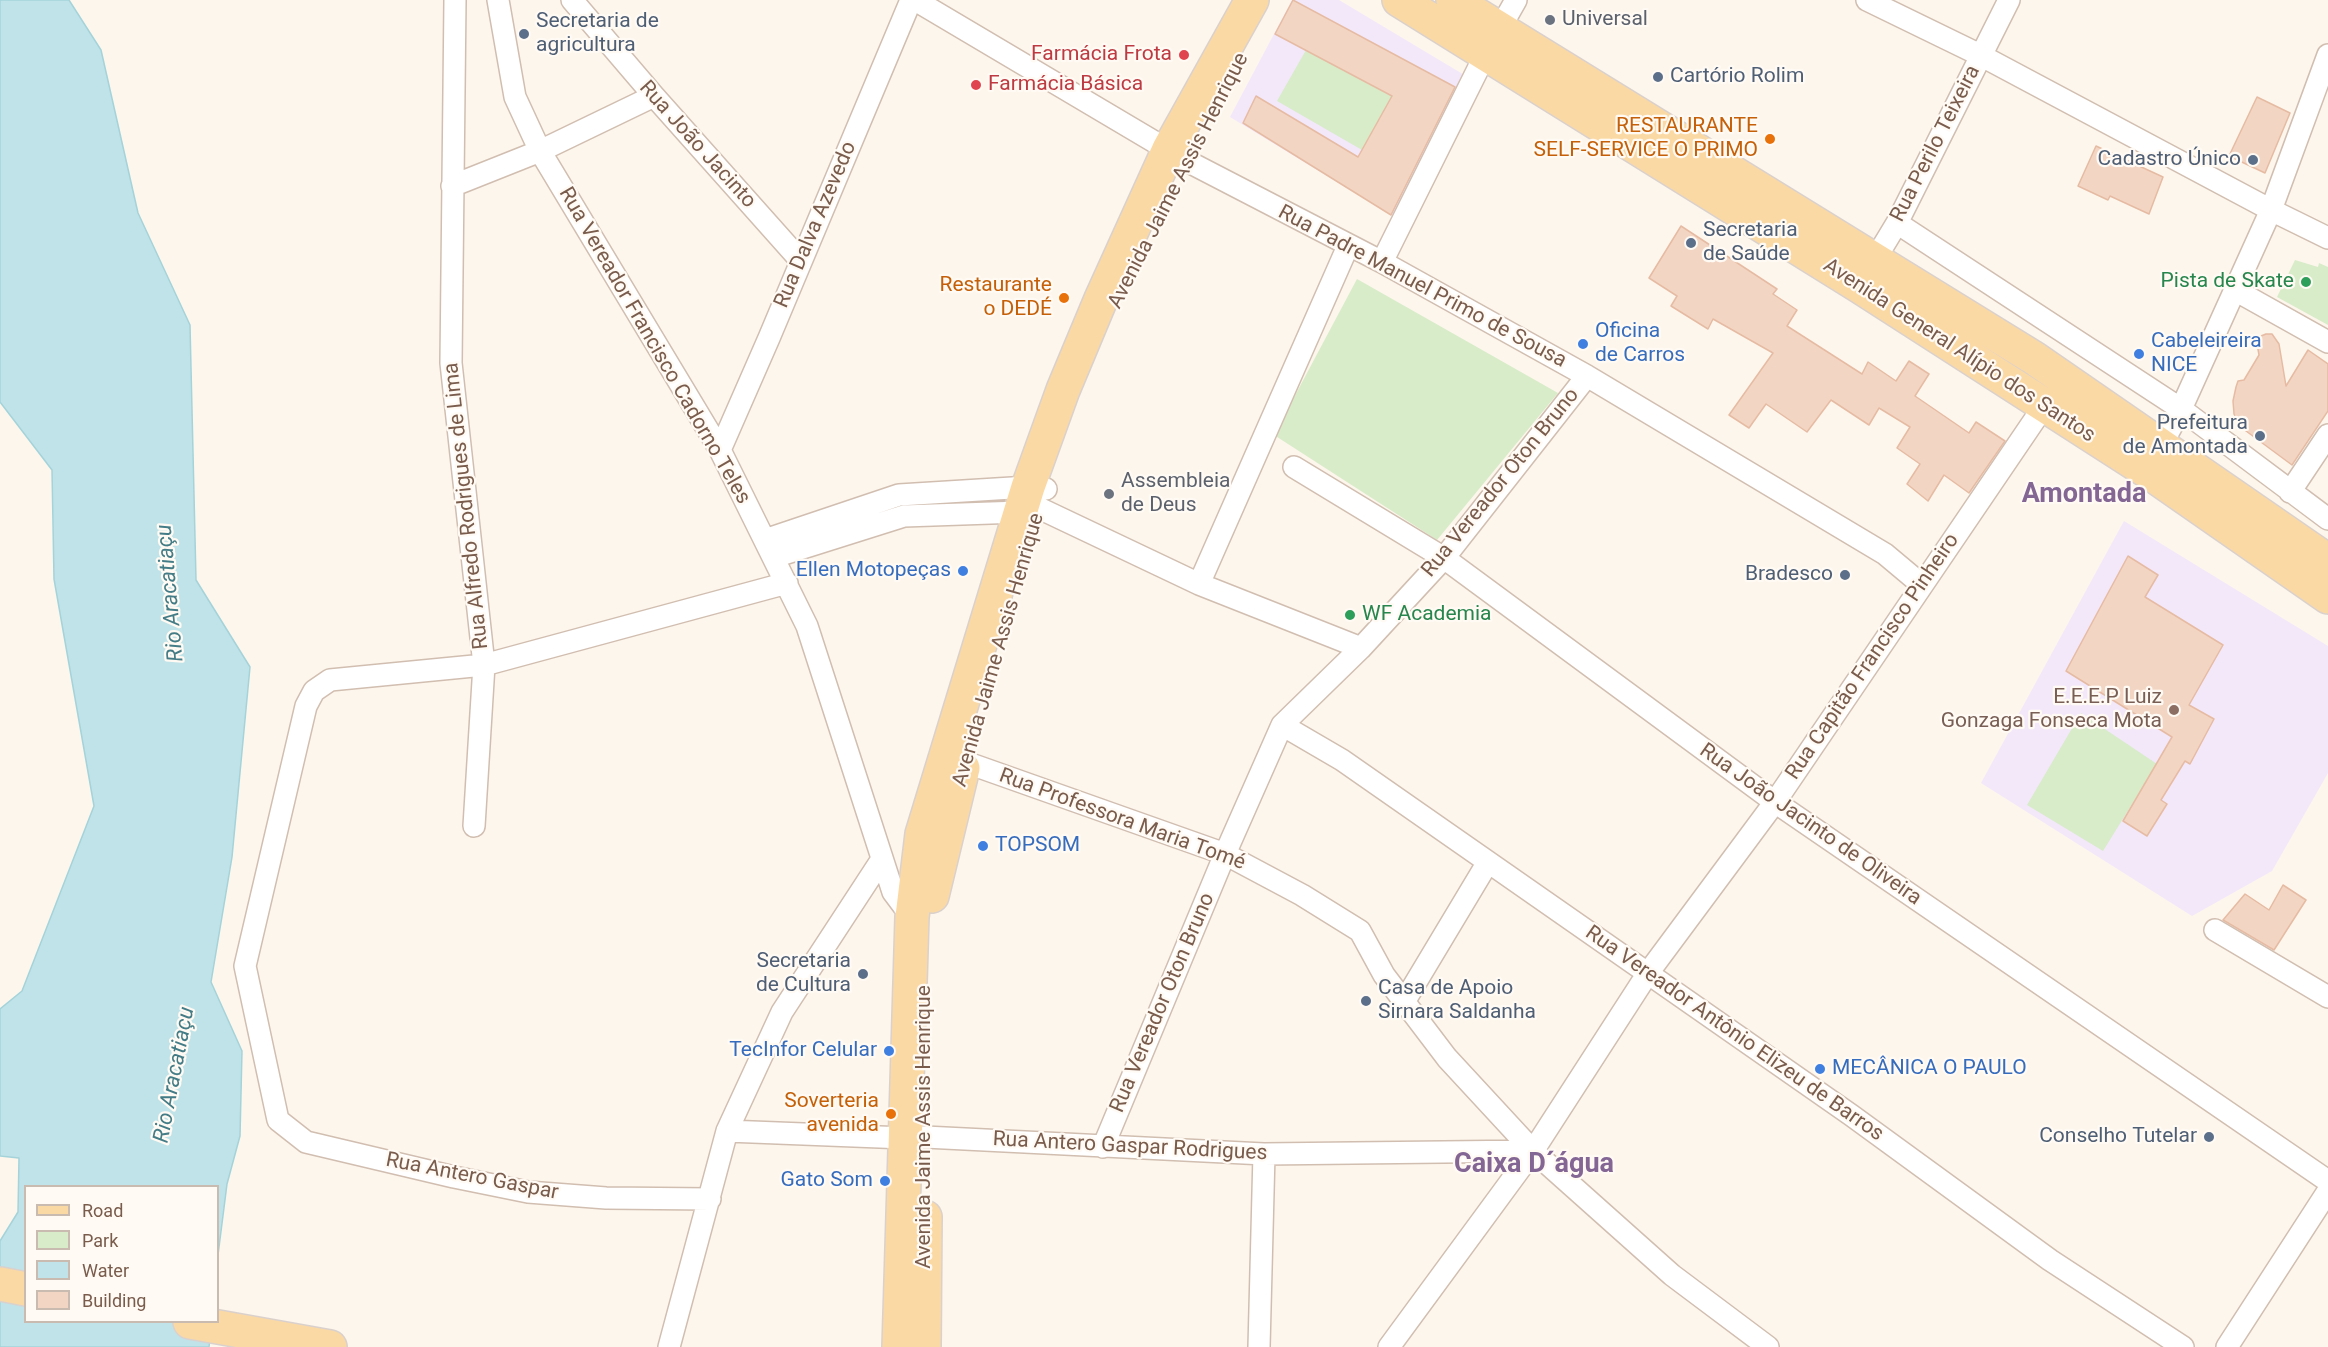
<!DOCTYPE html>
<meta charset="utf-8">
<style>
body{margin:0}
#map{position:relative;width:2328px;height:1347px;overflow:hidden;background:#fdf6ec;font-family:Roboto,sans-serif}
canvas{display:block}
.legend{position:absolute;left:24px;top:1185px;width:195px;height:138px;box-sizing:border-box;background:#fffaf3;border:2px solid #cabbb1;margin:0;padding:8px 10px;list-style:none;font-size:18px;color:#7a5c4d}
.legend li{display:flex;align-items:center;gap:12px;height:30px}
.legend b{width:30px;border:2px solid #cabbb1}
</style>
<div id="map">
<canvas width="2328" height="1347"></canvas>
<ul class="legend">
<li><b style="height:8px;background:#fbd9a5"></b>Road</li>
<li><b style="height:16px;background:#d8ecc9"></b>Park</li>
<li><b style="height:16px;background:#bfe3e8"></b>Water</li>
<li><b style="height:16px;background:#f3d5c3"></b>Building</li>
</ul>
</div>
<script>
const g = document.querySelector('canvas').getContext('2d');
g.lineJoin = 'round';
function fill(path, color) { g.fillStyle = color; g.fill(path, 'evenodd'); }
function strokePath(path, color, width, dash) { g.strokeStyle = color; g.lineWidth = width; g.lineCap = dash ? 'butt' : 'round'; g.setLineDash(dash || []); g.stroke(path); }
function drawText(font, color, halo, rows, align = 'center') {
  g.font = font + ' Roboto,sans-serif'; g.lineWidth = 4.5; g.setLineDash([]); g.textBaseline = 'middle'; g.strokeStyle = halo; g.fillStyle = color; for (const [text, x, y, turn = 0] of rows) {
    g.save(); g.translate(x, y); g.rotate((+turn || 0) * Math.PI / 180); g.textAlign = isNaN(turn) ? turn : align; if (halo) g.strokeText(text, 0, 0); g.fillText(text, 0, 0); g.restore();
  }
}
const education = new Path2D(`
 M1292,0H1339L1471,79L1399,220L1230,117Z
 M2124,521L2328,646V773L2272,871L2192,916L1981,783Z`);
const green = new Path2D(`
 M1306,50L1392,96L1362,150L1277,101Z
 M2295,260L2318,267L2319,263L2328,267V325L2277,297Z
 M1357,279L1558,393L1437,540L1274,435Z
 M2081,713L2157,764L2103,851L2027,805Z`);
const water = new Path2D(`
 M0,0H69L101,50L138,213L190,325L196,580L250,667L232,857L211,982L242,1051L240,1136L227,1184L218,1255V1186H26V1322H212L209,1347H0V1241L18,1212L19,1158L0,1156V1009L22,991L94,806L54,579L52,470L0,402Z`);
const building = new Path2D(`
 M1293,0L1455,87L1391,215L1243,123L1256,96L1358,157L1392,96L1275,34Z
 M2257,97L2290,113L2265,173L2229,156Z
 M2096,146L2163,177L2149,214L2110,196L2108,200L2078,186Z
 M1681,226L1777,289L1773,294L1797,310L1787,326L1862,374L1868,362L1896,381L1909,361L1929,374L1915,396L1969,433L1976,422L2005,441L1969,493L1944,475L1928,501L1907,484L1920,464L1897,448L1910,427L1879,408L1869,425L1831,400L1807,432L1766,404L1749,428L1729,415L1773,353L1713,319L1708,329L1671,306L1677,296L1649,278Z
 M2266,334H2272L2279,344L2286,386L2308,350L2328,364V411L2292,465L2246,431L2240,426L2234,414L2233,401L2236,387L2238,381L2244,380L2259,355L2256,338Z
 M2128,556L2158,575L2145,597L2223,645L2189,705L2214,719L2190,764L2185,761L2161,800L2167,804L2147,836L2123,821L2172,737L2066,671Z
 M2283,885L2306,900L2274,950L2223,920L2245,894L2269,910Z`);
const street = new Path2D(`
 M455,0L451,363L484,665L474,826
 M498,0L515,97L540,151L720,450L807,626L893,892L914,920
 M572,0L654,96L801,261
 M915,0L1185,160L1382,262L1587,376L1885,554L1922,585
 M1867,0L1980,55L2271,210L2328,238
 M452,186L540,151L654,96
 M1897,223L2181,409L2328,519
 M1382,262L1486,53L1516,0
 M1868,271L1897,223L2009,0
 M2235,290L2328,342
 M720,450L769,338L911,0
 M2156,455L2181,409L2271,210L2328,55
 M1294,467L1444,558L1775,802L2328,1181
 M2290,492L2328,435
 M765,540L899,495L1028,487L1046,489
 M774,557L904,516L1020,512L1041,509L1199,584L1361,648
 M1199,584L1348,246
 M1282,725L1342,760L1851,1115L2050,1260L2183,1347
 M965,762L1225,854L1302,895L1360,931L1384,975L1447,1058L1533,1151L1672,1275L1768,1347
 M2215,930L2328,997
 M1404,1002L1488,862
 M727,1131L905,1138L925,1137L1264,1154L1533,1151
 M1103,1147L1225,854L1282,725L1361,648L1444,558L1587,376
 M710,1199L606,1198L528,1192L454,1177L306,1142L278,1120L245,966L306,706L314,691L330,680L484,665L787,583
 M669,1347L727,1131L782,1012L882,859
 M1259,1347L1264,1154
 M1389,1347L1533,1151L1648,973L1775,802L2044,406
 M2227,1347L2328,1191`);
const primary = new Path2D(`
 M1399,0L1859,286L2147,471L2328,597
 M1453,0L2034,358L2328,561
 M932,896L963,768
 M0,1284L26,1289
 M190,1322L330,1347
 M899,1347L912,917L922,834L1028,487L1063,390L1101,299L1169,149L1252,0
 M924,1347L925,1217`);
const markers = [
 [1550,20,6,"#6b7280"],
 [524,34,6,"#5c6f8a"],
 [1184,55,6,"#e0444e"],
 [1658,77,6,"#5c6f8a"],
 [976,85,6,"#e0444e"],
 [1770,139,6,"#e8710a"],
 [2253,160,6,"#5c6f8a"],
 [1691,243,6,"#5c6f8a"],
 [2306,282,6,"#2e9e5b"],
 [1064,298,6,"#e8710a"],
 [1583,344,6,"#3f7fe0"],
 [2139,354,6,"#3f7fe0"],
 [2260,436,6,"#5c6f8a"],
 [1109,494,6,"#6b7280"],
 [963,571,6,"#3f7fe0"],
 [1845,575,6,"#5c6f8a"],
 [1350,615,6,"#2e9e5b"],
 [2174,710,6,"#8d6e63"],
 [983,846,6,"#3f7fe0"],
 [863,974,6,"#5c6f8a"],
 [1366,1001,6,"#5c6f8a"],
 [889,1051,6,"#3f7fe0"],
 [1820,1069,6,"#3f7fe0"],
 [891,1114,6,"#e8710a"],
 [2209,1137,6,"#5c6f8a"],
 [885,1181,6,"#3f7fe0"]
];
const worshipNames = [
 ["Universal",1562,20],
 ["Assembleia",1121,482],
 ["de Deus",1121,506]
];
const serviceNames = [
 ["Secretaria de",536,22,"left"],
 ["agricultura",536,46,"left"],
 ["Cartório Rolim",1670,77,"left"],
 ["Cadastro Único",2241,160],
 ["Secretaria",1703,231,"left"],
 ["de Saúde",1703,255,"left"],
 ["Prefeitura",2248,424],
 ["de Amontada",2248,448],
 ["Bradesco",1833,575],
 ["Secretaria",851,962],
 ["de Cultura",851,986],
 ["Casa de Apoio",1378,989,"left"],
 ["Sirnara Saldanha",1378,1013,"left"],
 ["Conselho Tutelar",2197,1137]
];
const healthNames = [
 ["Farmácia Frota",1172,55],
 ["Farmácia Básica",988,85,"left"]
];
const foodNames = [
 ["RESTAURANTE",1758,127],
 ["SELF-SERVICE O PRIMO",1758,151],
 ["Restaurante",1052,286],
 ["o DEDÉ",1052,310],
 ["Soverteria",879,1102],
 ["avenida",879,1126]
];
const streetNames = [
 ["Rua Perilo Teixeira",1936,144,-63],
 ["Rua João Jacinto",697,145,48],
 ["Avenida Jaime Assis Henrique",1179,181,-63],
 ["Rua Dalva Azevedo",816,225,-67],
 ["Rua Padre Manuel Primo de Sousa",1422,287,28],
 ["Rua Vereador Francisco Cadorno Teles",654,346,60],
 ["Avenida General Alípio dos Santos",1959,351,33],
 ["Rua Vereador Oton Bruno",1501,483,-51],
 ["Rua Alfredo Rodrigues de Lima",467,506,-96],
 ["Avenida Jaime Assis Henrique",999,650,-74],
 ["Rua Capitão Francisco Pinheiro",1873,657,-56],
 ["Rua Professora Maria Tomé",1122,820,20],
 ["Rua João Jacinto de Oliveira",1810,825,35],
 ["Rua Vereador Oton Bruno",1163,1003,-67],
 ["Rua Vereador Antônio Elizeu de Barros",1734,1034,35],
 ["Avenida Jaime Assis Henrique",925,1127,-90],
 ["Rua Antero Gaspar Rodrigues",1130,1147,3],
 ["Rua Antero Gaspar",472,1177,11]
];
const leisureNames = [
 ["Pista de Skate",2294,282],
 ["WF Academia",1362,615,"left"]
];
const shopNames = [
 ["Oficina",1595,332],
 ["de Carros",1595,356],
 ["Cabeleireira",2151,342],
 ["NICE",2151,366],
 ["Ellen Motopeças",951,571,"right"],
 ["TOPSOM",995,846],
 ["TecInfor Celular",877,1051,"right"],
 ["MECÂNICA O PAULO",1832,1069],
 ["Gato Som",873,1181,"right"]
];
const educationNames = [
 ["E.E.E.P Luiz",2162,698],
 ["Gonzaga Fonseca Mota",2162,722]
];
const waterNames = [
 ["Rio Aracatiaçu",171,593,-95],
 ["Rio Aracatiaçu",175,1075,-79]
];
const districtNames = [
 ["Amontada",2084,495],
 ["Caixa D´água",1534,1165]
];
fill(education, '#f3e8fa');
fill(green, '#d8ecc9');
fill(water, '#bfe3e8');
strokePath(water, '#a5d3da', 1.5);
fill(building, '#f3d5c3');
strokePath(building, '#e6bba3', 1.5);
strokePath(street, '#d1beb0', 24);
strokePath(primary, '#dad1cd', 36);
strokePath(street, '#fff', 21);
strokePath(primary, '#fbd9a5', 33);
for (const [x, y, r, color] of markers) { const dot = new Path2D(); dot.arc(x, y, r, 0, 2 * Math.PI); g.fillStyle = color; g.fill(dot); strokePath(dot, '#fffaf3', 2); }
drawText('21px', '#5b616d', '#fffaf3', worshipNames, 'left');
drawText('21px', '#4e5e75', '#fffaf3', serviceNames, 'right');
drawText('21px', '#be3a42', '#fffaf3', healthNames, 'right');
drawText('21px', '#c56008', '#fffaf3', foodNames, 'right');
drawText('21px', '#7a5c4d', '#fffaf3', streetNames);
drawText('21px', '#27864d', '#fffaf3', leisureNames, 'right');
drawText('21px', '#366cbe', '#fffaf3', shopNames, 'left');
drawText('21px', '#785e54', '#fffaf3', educationNames, 'right');
drawText('italic 22px', '#437c86', '#fffaf3', waterNames);
drawText('bold 27px', '#846695', '#fffaf3', districtNames);
</script>
